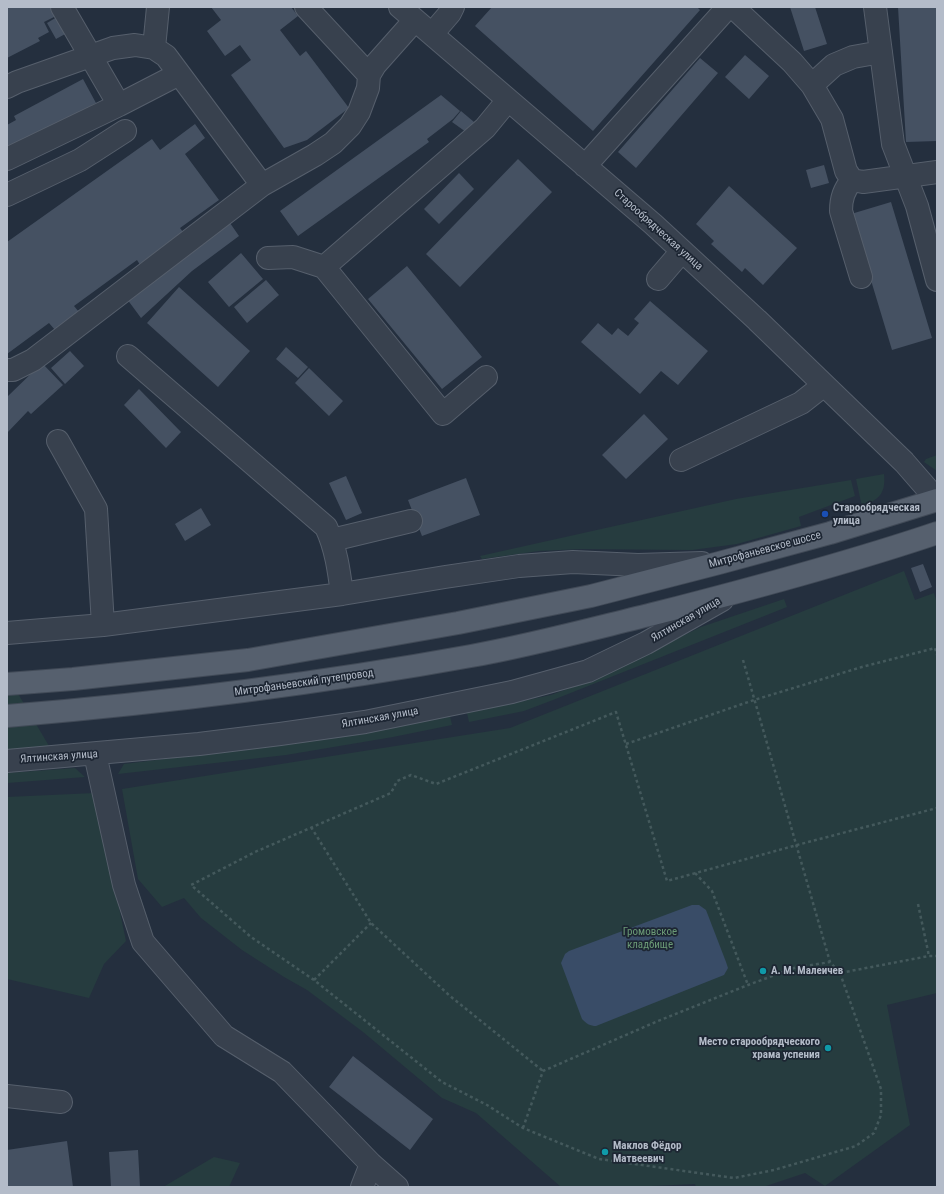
<!DOCTYPE html>
<meta charset="utf-8">
<style>
body{margin:0}
#map{position:relative;width:944px;height:1194px;overflow:hidden;background:#242f3e;font-family:"Roboto Condensed",sans-serif}
canvas{display:block}
.frame{position:absolute;inset:0;border:8px solid #b4bcc9;pointer-events:none}
</style>
<div id="map">
<canvas width="944" height="1194"></canvas>
<div class="frame"></div>
</div>
<script>
const g = document.querySelector('canvas').getContext('2d');
g.lineJoin = 'round';
function fill(path, color) { g.fillStyle = color; g.fill(path, 'evenodd'); }
function strokePath(path, color, width, dash) { g.strokeStyle = color; g.lineWidth = width; g.lineCap = dash ? 'butt' : 'round'; g.setLineDash(dash || []); g.stroke(path); }
function drawText(font, color, halo, rows, align = 'center') {
  g.font = font + ' "Roboto Condensed",sans-serif'; g.lineWidth = 3.5; g.setLineDash([]); g.textBaseline = 'middle'; g.strokeStyle = halo; g.fillStyle = color; for (const [text, x, y, turn = 0] of rows) {
    g.save(); g.translate(x, y); g.rotate((+turn || 0) * Math.PI / 180); g.textAlign = isNaN(turn) ? turn : align; if (halo) g.strokeText(text, 0, 0); g.fillText(text, 0, 0); g.restore();
  }
}
const green = new Path2D(`
 M937,455V471L924,462L926,459Z
 M884,474C886,494 879,499 862,507L856,479Z
 M851,480L855,496L799,517L801,526L737,544L692,550L581,549L539,551L482,559L480,556L736,499Z
 M904,571L915,600L934,593L937,603V993L887,1005L910,1125L825,1186L805,1173L763,1187H696L695,1184L631,1187H561L476,1113L442,1098L363,1032L307,990L284,977L242,950L201,918L184,898L162,907L138,879L122,789L510,728Z
 M784,599L787,607L553,700L524,711L469,722L467,713L551,695L578,685L605,673L701,627Z
 M7,675L52,751L7,753Z
 M450,716L452,725L393,737L286,755L118,774L124,764L284,744Z
 M75,768L85,777L7,783V773Z
 M95,793L126,941L104,964L89,998L7,979V797Z
 M214,1157L240,1163L229,1187H163Z`);
const water = new Path2D(`
 M692,905H699L706,910L726,962L728,968L724,975L596,1026C590,1026 587,1024 582,1019L561,963L565,954L569,951Z`);
const building = new Path2D(`
 M7,7H52L56,16L44,22L49,32L38,38L40,41L7,58Z
 M211,7H291L298,16L280,30L300,56L306,51L349,108L307,140L284,148L231,75L251,60L240,45L225,56L207,31L221,20Z
 M492,7H697L700,10L593,131L475,26Z
 M790,7H815L827,44L804,51Z
 M898,7H937V141L906,142Z
 M57,17L67,33L56,39L47,23Z
 M745,55L769,76L749,99L725,77Z
 M700,58L718,73L636,168L618,152Z
 M83,79L96,103L7,151V125L16,120L14,116Z
 M441,95L460,111L453,119L427,139L429,142L298,236L280,211Z
 M461,111L474,122L466,132L452,122Z
 M195,124L205,138L185,154L219,200L180,228L186,236L142,268L137,260L74,306L79,312L55,330L49,323L7,354V242L152,139L160,150Z
 M518,159L552,192L460,287L426,254Z
 M824,165L829,183L811,188L806,170Z
 M459,173L474,189L439,224L424,209Z
 M729,186L797,248L763,285L745,268L742,272L711,244L714,241L696,224Z
 M891,202L932,338L892,350L851,214Z
 M230,223L239,236L192,271L141,318L127,299Z
 M241,253L263,279L229,307L208,282Z
 M407,266L482,357L442,389L368,299Z
 M266,280L279,295L247,323L234,307Z
 M179,287L250,351L218,387L147,323Z
 M650,301L708,351L678,385L661,371L640,394L581,342L598,323L612,335L618,328L628,336L639,323L634,319Z
 M286,347L308,367L298,378L276,359Z
 M70,351L84,366L65,384L51,368Z
 M42,363L63,385L31,414L28,411L7,433V397Z
 M309,368L343,401L329,416L295,383Z
 M139,389L181,432L166,448L124,405Z
 M644,414L668,439L626,479L602,455Z
 M346,476L362,513L346,520L329,483Z
 M466,478L480,515L422,536L408,500Z
 M201,508L211,525L185,541L175,524Z
 M923,564L932,587L920,592L911,568Z
 M353,1056L433,1119L410,1150L329,1087Z
 M67,1141L73,1187H7V1150Z
 M138,1150L140,1187H111L109,1152Z`);
const path = new Path2D(`
 M743,660L830,962L840,973L929,956H937
 M626,744L754,700L862,667L935,648L937,655
 M311,827L371,923L450,996L543,1071
 M695,873L712,891L748,985
 M918,904L929,956
 M840,973L881,1089V1115L874,1133L856,1146L774,1170L734,1178L599,1159L523,1128L487,1105L442,1082L314,980L251,937L191,885L255,852L391,793L397,781L411,775L436,784L616,712L667,881L797,845L937,808
 M314,980L371,923
 M523,1128L543,1071L658,1021L748,985L794,968L830,962`);
const minor = new Path2D(`
 M62,7L119,105
 M306,7L369,75
 M400,7L653,224L757,320L904,462L937,500
 M733,7L792,62L812,85L832,119L846,171L852,180L863,182L937,172
 M875,7L893,144L917,206L937,280
 M432,34L450,13L453,7
 M154,48L158,7
 M812,85L834,65L853,57L881,52
 M7,87L17,82L113,48L135,45L154,48L166,56L262,185
 M7,159L119,105L179,74
 M585,166L728,7
 M852,180C844,190 841,198 841,211L861,277
 M7,195L80,160L125,131
 M268,258L293,257L324,267
 M658,279L682,251
 M128,356L326,527C336,548 339,571 342,594
 M7,370H13L33,360L262,185L315,155L333,143L350,126L359,112L368,88L369,75L375,65L415,20
 M486,377L443,414L324,267L485,128L508,100
 M58,441L96,509L103,625
 M681,460L801,403L824,385
 M332,540L411,521
 M7,633L103,625L342,594L445,577L519,566L573,562L638,565L702,563
 M95,754L124,885L143,942L224,1036L282,1072L371,1164L397,1187
 M7,761L199,744L280,734L365,722L512,692L588,671L646,643L722,600
 M7,1096L61,1102
 M362,1187L371,1164`);
const major = new Path2D(`
 M7,684L73,679L248,660L458,623L591,596L719,563L830,533L937,500
 M7,716C163,703 317,684 471,656C533,645 595,628 657,613C751,589 845,564 937,533`);
const markers = [
 [825,514,4,"#1a4fb4"],
 [763,971,4,"#0f9aa8"],
 [828,1048,4,"#0f9aa8"],
 [605,1152,4,"#0f9aa8"]
];
const streetNames = [
 ["Старообрядческая улица",658,230,42],
 ["Митрофаньевское шоссе",765,550,-15],
 ["Ялтинская улица",686,620,-30],
 ["Митрофаньевский путепровод",304,683,-8],
 ["Ялтинская улица",380,718,-10],
 ["Ялтинская улица",59,757,-4]
];
const poiNames = [
 ["Старообрядческая",833,508],
 ["улица",833,521],
 ["А. М. Малеичев",771,971],
 ["Место старообрядческого",820,1042,"right"],
 ["храма успения",820,1055,"right"],
 ["Маклов Фёдор",613,1146],
 ["Матвеевич",613,1159]
];
const parkNames = [
 ["Громовское",650,932],
 ["кладбище",650,945]
];
fill(green, '#263c3f');
fill(water, '#394c67');
fill(building, '#455162');
strokePath(minor, '#565f6c', 24);
strokePath(major, '#414a57', 24);
strokePath(path, '#44595c', 2.5, [3, 3]);
strokePath(minor, '#38414e', 22);
strokePath(major, '#56606e', 22);
for (const [x, y, r, color] of markers) { const dot = new Path2D(); dot.arc(x, y, r, 0, 2 * Math.PI); g.fillStyle = color; g.fill(dot); strokePath(dot, '#1d2633', 1.5); }
drawText('11px', '#b4bcc9', '#1d2633', streetNames);
drawText('bold 11px', '#b4bcc9', '#1d2633', poiNames, 'left');
drawText('11px', '#6b9a76', '#1d2633', parkNames);
</script>
